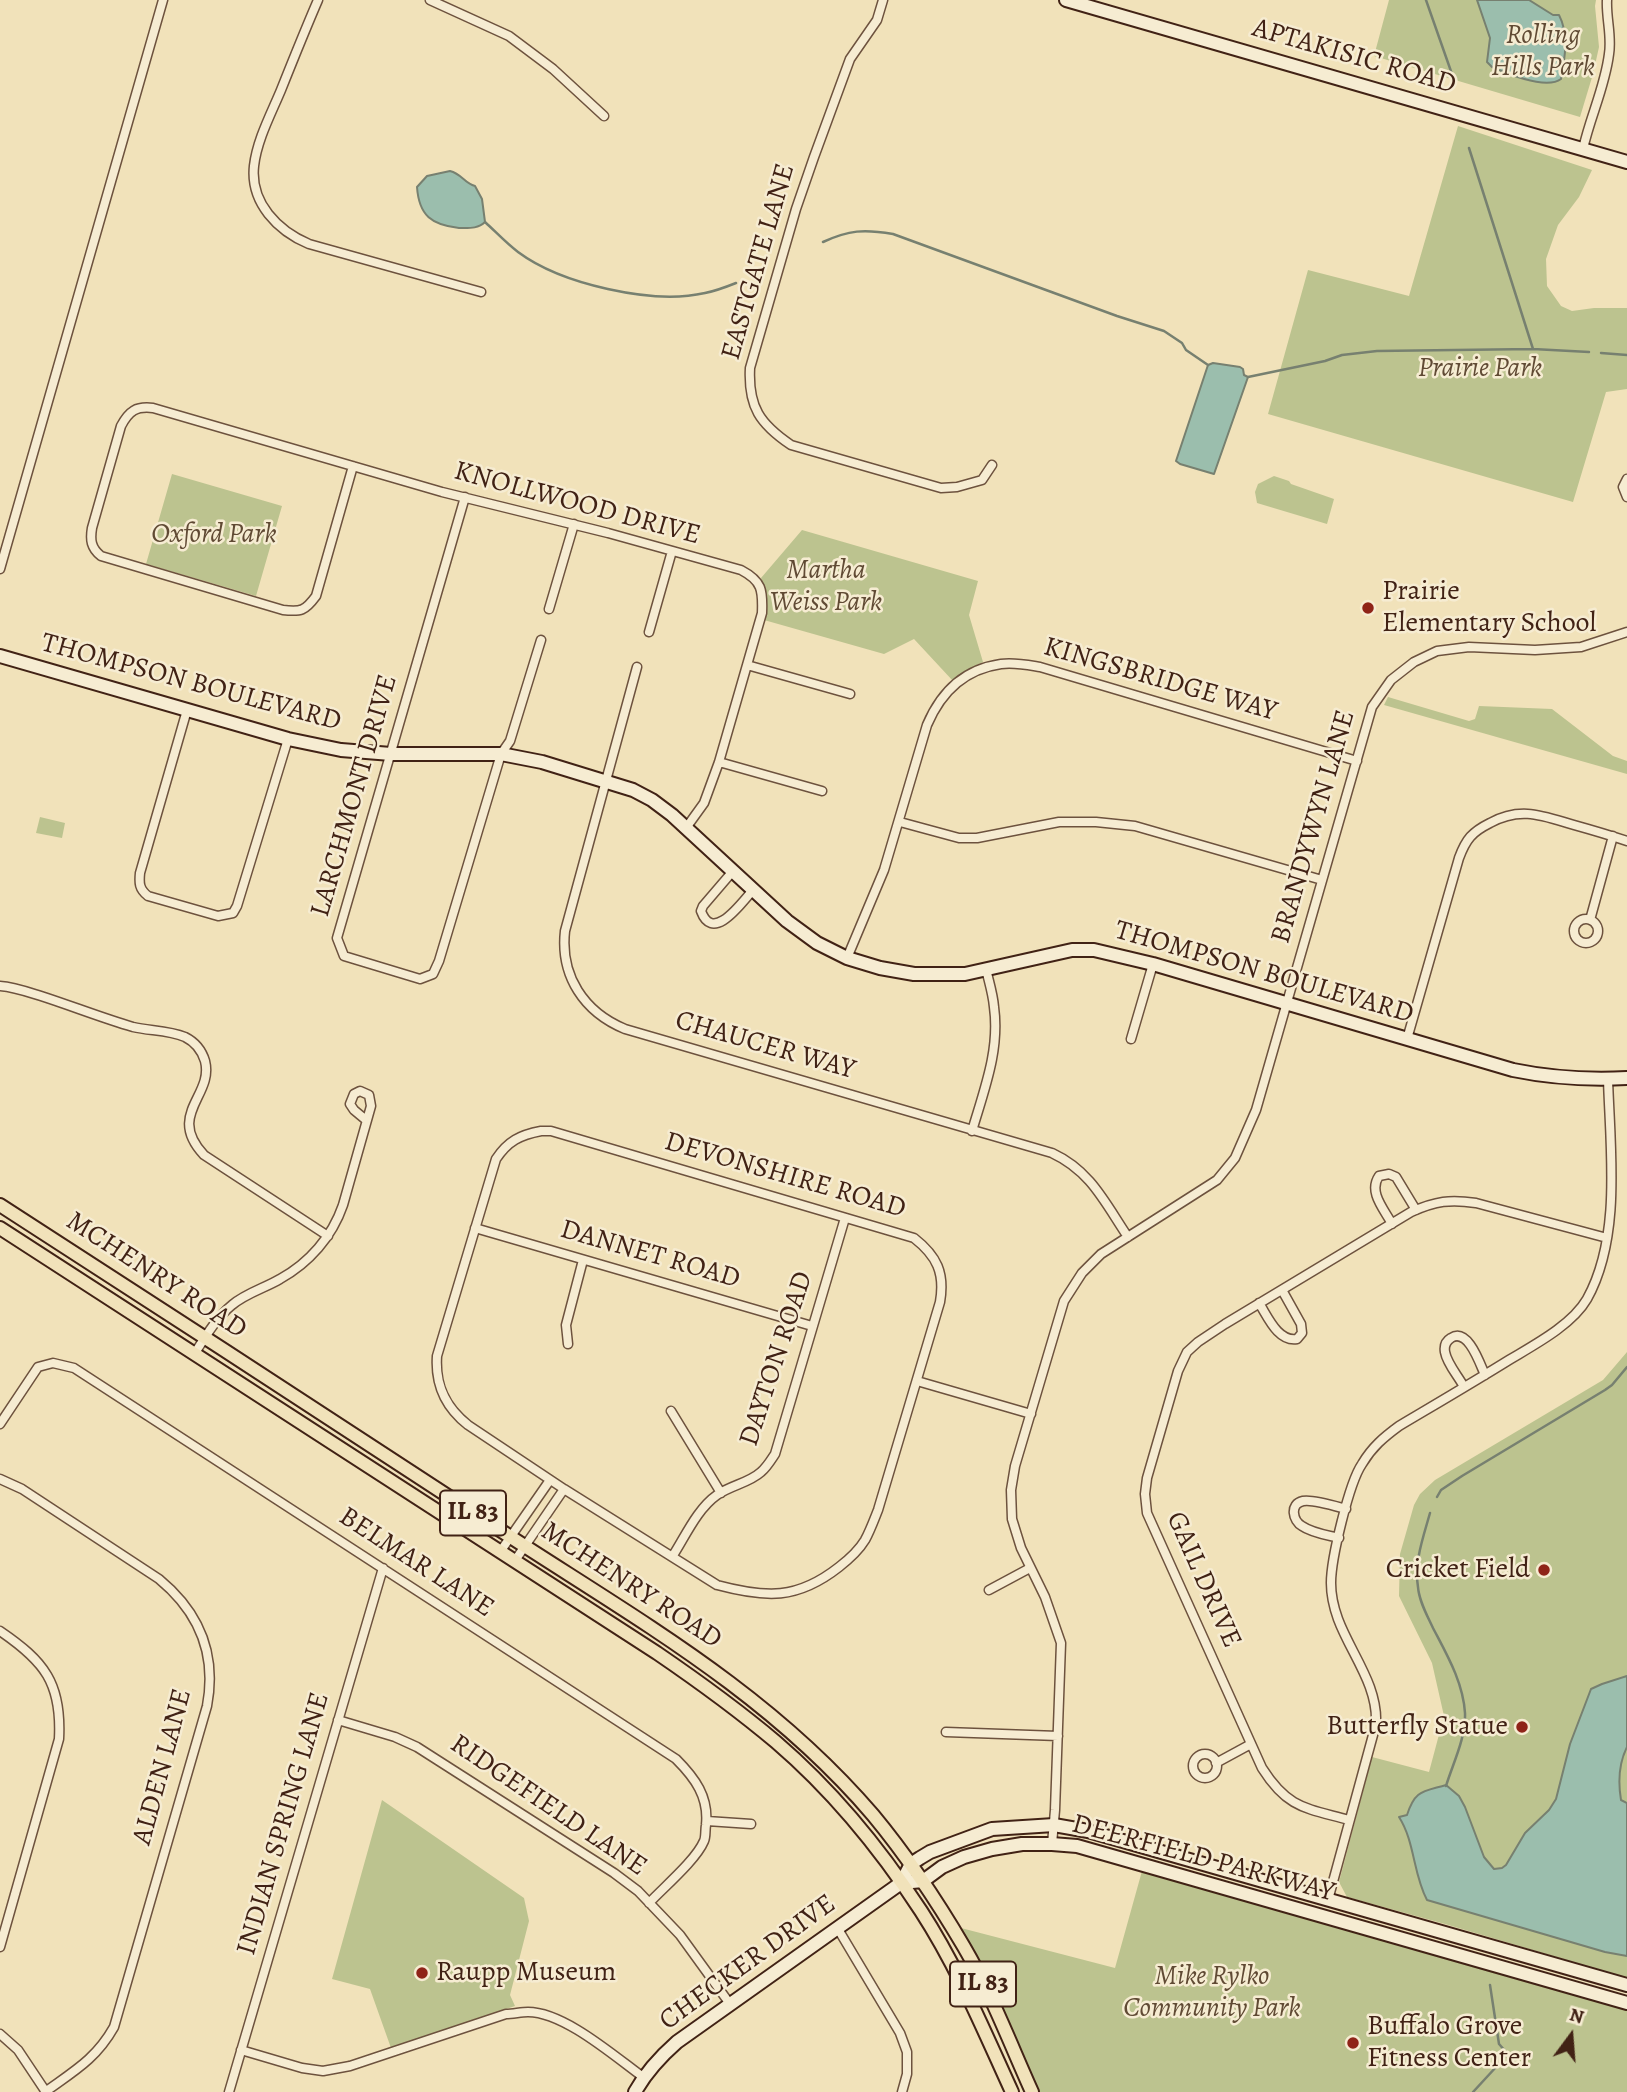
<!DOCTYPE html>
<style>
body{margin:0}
#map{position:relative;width:1627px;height:2092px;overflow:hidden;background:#f1e2ba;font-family:Alegreya,serif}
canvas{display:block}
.north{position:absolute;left:1536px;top:2001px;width:70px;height:70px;-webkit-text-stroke:5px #f6ecd2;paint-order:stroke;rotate:16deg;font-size:19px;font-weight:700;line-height:28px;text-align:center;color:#412215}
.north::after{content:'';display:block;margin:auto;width:24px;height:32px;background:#412215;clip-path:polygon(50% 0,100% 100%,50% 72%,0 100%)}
</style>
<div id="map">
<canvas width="1627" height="2092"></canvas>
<div class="north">N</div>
</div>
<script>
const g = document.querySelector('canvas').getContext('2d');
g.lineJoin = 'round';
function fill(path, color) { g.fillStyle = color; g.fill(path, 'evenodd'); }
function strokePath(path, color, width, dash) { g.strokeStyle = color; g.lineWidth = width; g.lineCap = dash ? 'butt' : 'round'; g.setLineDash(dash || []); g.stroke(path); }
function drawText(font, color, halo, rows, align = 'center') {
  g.font = font + ' Alegreya,serif'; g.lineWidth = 5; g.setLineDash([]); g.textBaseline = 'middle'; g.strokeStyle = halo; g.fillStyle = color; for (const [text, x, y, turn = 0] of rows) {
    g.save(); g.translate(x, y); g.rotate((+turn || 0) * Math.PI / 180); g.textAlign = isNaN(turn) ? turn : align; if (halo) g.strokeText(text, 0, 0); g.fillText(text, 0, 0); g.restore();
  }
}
const green = new Path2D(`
 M1389,0H1596L1595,6L1599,47L1593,74L1580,117L1374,56Z
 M1458,126L1592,170L1579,197L1558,225L1546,259L1547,286L1561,306L1572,311L1594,308H1627V389L1606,392L1573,502L1268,414L1308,270L1409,296Z
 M172,474L282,506L256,596L146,564Z
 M1274,476L1289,481L1291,484L1334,499L1327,524L1257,503L1255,492L1258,484Z
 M802,530L978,581L969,615L983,662L967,670L953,681L914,639L884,654L764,620L767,595L761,578Z
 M1388,697L1469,721L1475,719L1479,706L1552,709L1613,756L1627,761V774L1384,705Z
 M40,817L65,823L62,838L36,833Z
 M1627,1352V1978L1445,1924L1347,1897L1339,1882L1372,1757L1429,1772L1444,1716L1432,1663L1399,1596L1400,1554L1414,1505L1420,1494L1435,1480L1603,1380Z
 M382,1800L524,1898L529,1921L510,1995L515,2006L391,2048L370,1989L332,1979Z
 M1142,1871L1627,2009V2092H1039L1003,2012L961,1928L1115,1968Z`);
const water = new Path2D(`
 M1477,0H1529L1553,15H1559C1569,34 1565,58 1561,79C1546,90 1508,74 1492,67L1487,62L1490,38Z
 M450,171C462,174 464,183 475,186L482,199L485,222C478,229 469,228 459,228C432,225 419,216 417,187L427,176Z
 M1213,363L1240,367L1243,369L1244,375L1248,377L1214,474L1180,464L1176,461L1208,365Z
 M1627,1676V1747C1618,1765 1618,1782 1621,1800L1627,1803V1956L1605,1952L1427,1900C1413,1874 1415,1842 1399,1817L1407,1815C1415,1790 1422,1792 1446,1785L1459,1796L1465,1807L1484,1857L1494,1869L1502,1868L1506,1865L1525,1833L1549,1810L1556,1799L1570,1744L1591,1689L1602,1684Z`);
const stream = new Path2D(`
 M1426,0L1453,77
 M1469,148L1533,349
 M485,222C496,232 506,243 518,252C561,284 652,305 705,293C716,291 726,287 736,283
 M823,242C849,230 864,229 893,234L1117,316L1164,331L1182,343L1186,350L1208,365
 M1601,353L1627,355
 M1248,377L1325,361L1342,355L1377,351L1533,349L1589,352
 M1437,1497L1441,1490L1462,1476L1605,1390L1612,1385L1627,1367
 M1430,1513C1423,1538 1414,1562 1418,1587C1419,1601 1427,1615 1433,1628C1447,1655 1463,1682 1465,1713C1466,1738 1453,1763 1446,1786
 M1473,2092L1497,2066L1507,2053L1499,2044L1490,1985`);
const street = new Path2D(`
 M318,0C305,30 293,60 281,90C271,114 257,140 254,166C250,203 278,231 309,244L481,292
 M430,0L509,36L553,69L604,116
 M883,0L877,20L850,59L814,157L796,209L750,368C748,407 760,424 791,445L941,488L957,487L982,480L992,465
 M1583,149C1590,117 1605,87 1609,54C1612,36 1606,18 1607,0
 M353,466L316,596C305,611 301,612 283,610L101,556C91,548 90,540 92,528L121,426C129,411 136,406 153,408L442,492L608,533L741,570C762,581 763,590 762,613L719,762L704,803L686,828
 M1627,479L1623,487L1627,497
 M465,497L337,938L344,956L420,979L433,974L439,961L501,754L510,741L541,640
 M0,569L163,0
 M549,609L574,524
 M649,632L672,551
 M747,665L850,694
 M637,667L565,931C560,976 584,1012 625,1029L1052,1153C1091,1171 1105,1203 1128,1237
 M187,710L140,873C139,883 139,889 148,896L218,916L233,913L237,906L288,739
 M719,762L822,791
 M900,822L959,838H977L1059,822H1096L1135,826L1322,880
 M733,871L703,906L701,911C713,944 742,902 753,890
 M1574 931a12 12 0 1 1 24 0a12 12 0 1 1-24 0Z
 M1590,920L1613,836
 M847,958L884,870L927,725C941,692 965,669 1001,664C1014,662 1028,665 1040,667L1357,761
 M0,986C14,987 28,992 41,996C72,1006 102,1018 133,1027C150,1031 168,1030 185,1037C195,1042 202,1051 205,1061C214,1096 166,1114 204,1155L328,1236
 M1131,1039L1153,964
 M1407,1039L1459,858C1466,839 1472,832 1490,823C1521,806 1543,816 1574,825C1592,830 1609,835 1627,841
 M541,1131H551L914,1238C937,1256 945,1273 940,1302L878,1510C874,1520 870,1531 865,1540C859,1550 848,1560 839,1567C797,1600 766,1598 717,1585L564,1489L468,1425C445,1407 435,1385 437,1356L496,1159C508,1141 520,1135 541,1131Z
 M972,1131C984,1090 1000,1050 994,1007C993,994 989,982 986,969
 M1392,1224C1384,1209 1368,1192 1379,1176L1389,1174L1396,1177L1416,1210
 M475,1228L812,1326
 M1259,1303C1268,1317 1278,1342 1297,1339L1302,1333L1301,1324L1282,1290
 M568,1344L566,1325L583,1260
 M195,1353C205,1337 217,1317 232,1305C246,1293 265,1288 280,1279C309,1263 332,1237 343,1205L371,1106L369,1095L360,1091L354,1094L350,1104L354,1110L366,1120
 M917,1381L1031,1414
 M1464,1387C1459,1377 1447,1364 1445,1352C1444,1346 1446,1341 1451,1338C1468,1327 1480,1364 1485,1375
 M671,1411L721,1493
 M0,1424L38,1367L53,1363L74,1368L676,1759C695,1778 709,1797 706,1825C705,1830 706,1837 704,1841C696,1860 664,1887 649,1903
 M0,1479L22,1489L159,1579C199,1612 217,1653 207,1706L114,2027C96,2059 74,2071 45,2092
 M1339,1538C1327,1535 1312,1533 1302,1526C1293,1521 1289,1504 1303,1501C1313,1499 1335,1506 1346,1509
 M500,1552L550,1480
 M672,1557C685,1537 697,1509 717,1495C731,1485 749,1483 761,1472C767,1467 771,1460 775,1454L845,1218
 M514,1562L564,1489
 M989,1590L1030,1568
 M0,1631C44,1661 62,1683 59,1739L0,1947
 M338,1720L395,1737L417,1747L614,1873L638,1891L680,1935L730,2004
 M946,1732L1058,1736
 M1193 1766a12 12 0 1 1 24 0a12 12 0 1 1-24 0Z
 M1216,1763L1251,1744
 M1349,1820C1306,1808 1288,1809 1262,1768L1147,1513L1145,1494L1147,1478L1178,1371L1187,1352L1198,1342L1225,1324L1411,1212C1436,1201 1450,1199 1476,1203L1607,1238
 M707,1821L751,1824
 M1052,1844L1055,1810L1061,1643L1045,1597L1021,1548L1012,1519L1011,1490L1015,1466L1064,1301L1082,1273L1101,1254L1217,1180L1235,1158L1256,1110L1372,707L1391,680L1414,662L1437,651L1469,647L1535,650L1581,647L1627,632
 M1328,1900L1376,1724C1378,1685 1351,1654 1338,1619C1334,1608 1331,1595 1331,1583C1331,1559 1349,1483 1362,1464C1372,1447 1384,1437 1399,1426C1436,1404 1472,1383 1509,1360C1534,1345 1572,1325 1587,1299C1622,1236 1610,1148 1608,1079
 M838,1929L900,2033L907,2052V2074L902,2092
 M0,2034L18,2050L46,2092
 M241,2050L302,2068L323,2071L350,2066L506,2014C513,2014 521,2012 528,2012C564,2012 614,2056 643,2077
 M229,2092L383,1568`);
const secondary = new Path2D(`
 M1066,0L1627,162
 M0,656L288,739L341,750L391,754H501L542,762L633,790L652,800L672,815L787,921L817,943L847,958L880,968L914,974H965L1072,950H1094L1153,964L1513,1070C1552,1078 1588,1080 1627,1078
 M901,1883L923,1881L942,1867L964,1857L992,1849L1022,1844H1052L1077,1846L1627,2003
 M635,2092C646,2072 660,2057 677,2042L901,1883L911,1864L920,1858L930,1852L992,1829L1054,1825L1088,1831L1627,1985`);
const primary = new Path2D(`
 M0,1205C168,1313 336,1423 503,1532C636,1619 768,1692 873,1815C907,1856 937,1901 964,1947C991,1993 1010,2043 1032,2092
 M0,1228L657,1653C698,1681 738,1710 776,1742C832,1790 881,1850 921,1911C958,1968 984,2031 1012,2092`);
const markers = [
 [1368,608,7,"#8f2418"],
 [1544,1570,7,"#8f2418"],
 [1522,1727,7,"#8f2418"],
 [422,1973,7,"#8f2418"],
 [1353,2043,7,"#8f2418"]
];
const shields = [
 [473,1513,66],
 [983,1984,66]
];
const shieldNames = [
 ["IL 83",473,1513],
 ["IL 83",983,1984]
];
const parkNames = [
 ["Rolling",1543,36],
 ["Hills Park",1543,68],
 ["Prairie Park",1480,369],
 ["Oxford Park",214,535],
 ["Martha",826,571],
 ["Weiss Park",826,603],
 ["Mike Rylko",1212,1977],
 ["Community Park",1212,2009]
];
const streetNames = [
 ["APTAKISIC ROAD",1354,57,16],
 ["EASTGATE LANE",759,262,-74],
 ["KNOLLWOOD DRIVE",577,504,15],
 ["KINGSBRIDGE WAY",1160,680,16],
 ["THOMPSON BOULEVARD",191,683,15],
 ["LARCHMONT DRIVE",355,796,-74],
 ["BRANDYWYN LANE",1314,827,-74],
 ["THOMPSON BOULEVARD",1264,973,16],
 ["CHAUCER WAY",765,1046,16],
 ["DEVONSHIRE ROAD",785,1176,16],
 ["DANNET ROAD",650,1255,16],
 ["MCHENRY ROAD",156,1276,33],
 ["DAYTON ROAD",777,1359,-72],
 ["BELMAR LANE",416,1563,33],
 ["GAIL DRIVE",1203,1580,66],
 ["MCHENRY ROAD",631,1586,33],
 ["ALDEN LANE",163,1767,-75],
 ["RIDGEFIELD LANE",548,1806,34],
 ["INDIAN SPRING LANE",284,1824,-74],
 ["DEERFIELD PARKWAY",1203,1859,15],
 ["CHECKER DRIVE",748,1963,-36]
];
const poiNames = [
 ["Prairie",1382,592],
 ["Elementary School",1382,624],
 ["Cricket Field",1530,1570,"right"],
 ["Butterfly Statue",1508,1727,"right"],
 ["Raupp Museum",436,1973],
 ["Buffalo Grove",1367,2027],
 ["Fitness Center",1367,2059]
];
fill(green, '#bcc38f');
fill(water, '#9bbead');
strokePath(water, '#778070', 2);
strokePath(stream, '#778070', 2.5);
strokePath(street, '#6d523e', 11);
strokePath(secondary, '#412215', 16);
strokePath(primary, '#412215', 16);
strokePath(street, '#f6ecd2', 8);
strokePath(secondary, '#f6ecd2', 12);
strokePath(primary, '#f1e2ba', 12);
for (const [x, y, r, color] of markers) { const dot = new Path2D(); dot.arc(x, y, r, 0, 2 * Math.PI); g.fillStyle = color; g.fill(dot); strokePath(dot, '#f6ecd2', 2.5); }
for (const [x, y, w] of shields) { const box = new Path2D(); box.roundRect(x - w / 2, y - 22.5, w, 45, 5); g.fillStyle = '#f6ecd2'; g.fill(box); strokePath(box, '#412215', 2); }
drawText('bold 26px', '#412215', null, shieldNames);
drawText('italic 28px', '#604a34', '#f6ecd2', parkNames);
drawText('28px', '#412215', '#f6ecd2', streetNames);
drawText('28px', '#412215', '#f6ecd2', poiNames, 'left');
</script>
